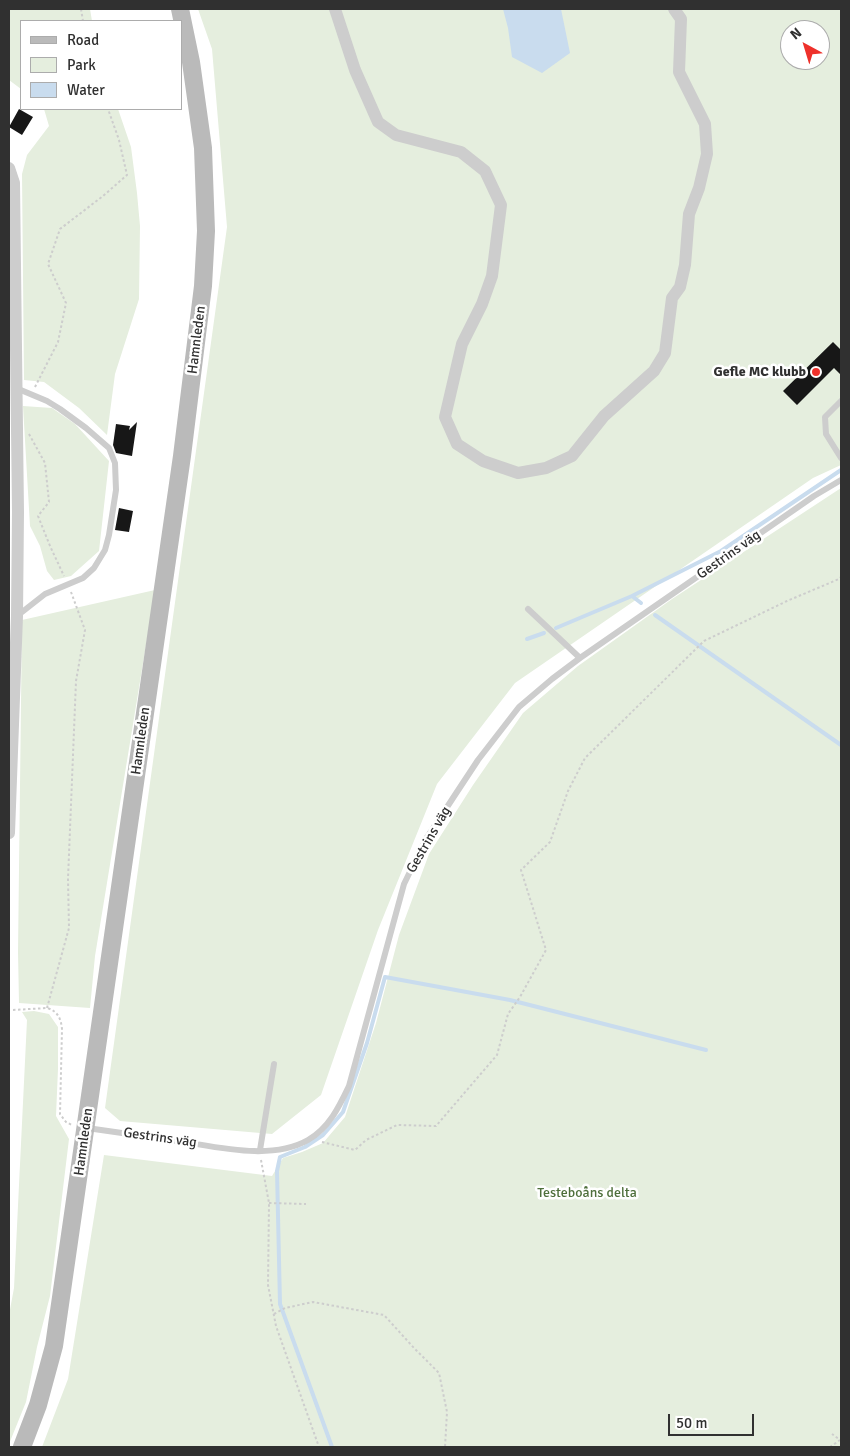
<!DOCTYPE html>
<meta charset="utf-8">
<style>
body{margin:0}
#map{position:relative;width:850px;height:1456px;overflow:hidden;background:#fff;font-family:Signika,sans-serif}
canvas{display:block}
.frame{position:absolute;inset:0;border:10px solid #303030;pointer-events:none}
.legend{position:absolute;left:20px;top:20px;width:162px;height:90px;box-sizing:border-box;background:#fff;border:1px solid #acacac;margin:0;padding:6px 9px;list-style:none;font-size:15px;color:#303030}
.legend li{display:flex;align-items:center;gap:10px;height:25px}
.legend b{width:25px;border:1px solid #acacac}
.north{position:absolute;left:780px;top:20px;width:50px;height:50px;box-sizing:border-box;background:#fff;border:1px solid #acacac;border-radius:50%;rotate:321deg;font-size:14px;font-weight:700;line-height:20px;text-align:center;color:#303030}
.north::after{content:'';display:block;margin:auto;width:18px;height:22px;background:#ee312b;clip-path:polygon(50% 0,100% 100%,50% 72%,0 100%)}
.scale{position:absolute;left:668px;top:1414px;width:86px;height:22px;box-sizing:border-box;border:2px solid #303030;border-top:0;padding-left:6px;font-size:15px;line-height:18px;white-space:nowrap;color:#303030;-webkit-text-stroke:4px #fff;paint-order:stroke}
</style>
<div id="map">
<canvas width="850" height="1456"></canvas>
<div class="frame"></div>
<ul class="legend">
<li><b style="height:6px;background:#bababa"></b>Road</li>
<li><b style="height:14px;background:#e5eede"></b>Park</li>
<li><b style="height:14px;background:#c9dcee"></b>Water</li>
</ul>
<div class="north">N</div>
<div class="scale">50 m</div>
</div>
<script>
const g = document.querySelector('canvas').getContext('2d');
g.lineJoin = 'round';
function fill(path, color) { g.fillStyle = color; g.fill(path, 'evenodd'); }
function strokePath(path, color, width, dash) { g.strokeStyle = color; g.lineWidth = width; g.lineCap = dash ? 'butt' : 'round'; g.setLineDash(dash || []); g.stroke(path); }
function drawText(font, color, halo, rows, align = 'center') {
  g.font = font + ' Signika,sans-serif'; g.lineWidth = 5; g.setLineDash([]); g.textBaseline = 'middle'; g.strokeStyle = halo; g.fillStyle = color; for (const [text, x, y, turn = 0] of rows) {
    g.save(); g.translate(x, y); g.rotate((+turn || 0) * Math.PI / 180); g.textAlign = isNaN(turn) ? turn : align; if (halo) g.strokeText(text, 0, 0); g.fillText(text, 0, 0); g.restore();
  }
}
const green = new Path2D(`
 M9,9H90L92,21H21V89L9,80Z
 M198,9H841V465L813,478L515,683L437,784L378,930L321,1095L272,1134L120,1121L105,1108L227,227L212,49ZM790,30H820V60H790Z
 M44,109H118L131,147L137,193L140,226L139,299L115,374L107,435L79,408L44,382L24,380L22,174L27,155L49,126Z
 M23,406L52,408L75,424L109,461L99,551L71,576L54,580L47,571L40,546L30,526Z
 M841,488V1447H42L68,1379L104,1155L272,1176L283,1158L302,1152L323,1143L345,1117L376,1023L399,935L429,854L473,785L523,713L578,666L672,599Z
 M155,590L95,956L90,1008L19,1003L18,952L22,620Z
 M34,1011L49,1014L58,1027V1069L56,1116L69,1139L50,1296L37,1347L26,1402L9,1444V1315L14,1288L27,1020L22,1012Z`);
const water = new Path2D(`
 M503,9H561L570,53L542,73L512,57L508,28Z`);
const stream = new Path2D(`
 M632,596L641,603
 M655,615L841,745
 M556,628L632,596L721,551L841,470
 M527,639L544,633
 M332,1447L280,1304L277,1171L280,1157L305,1147L323,1135L343,1112L367,1043L385,977L510,1000L706,1050`);
const building = new Path2D(`
 M19,109L33,117L22,135L9,127Z
 M833,342L841,350V375L834,368L797,405L783,391Z
 M137,422L132,456L116,453L113,445L116,424L130,426L129,430Z
 M119,508L133,511L129,532L115,530Z`);
const path = new Path2D(`
 M81,9L83,21
 M35,387L58,342L66,303L48,264L60,229L103,196L127,175L119,140L108,109
 M29,434L45,463L49,502L38,516L50,546L64,576
 M47,1008L69,928L68,879L76,681L85,630L71,592
 M13,1010L47,1008C58,1011 61,1019 62,1029L60,1114L66,1122L72,1125
 M322,1142L355,1150L366,1140L397,1125L436,1126L497,1055L508,1014L520,997L546,950L521,870L550,842L568,791L585,758L704,641L787,601L839,579L841,577
 M261,1160L269,1203L268,1285L276,1326L319,1447
 M269,1203L306,1204
 M274,1314L285,1308L313,1302L384,1315L414,1348L439,1373L447,1412L445,1447
 M830,1447L840,1440L832,1434`);
const service = new Path2D(`
 M16,388L47,401L60,409L86,428L109,448L115,463L116,490L109,535L105,550L94,568L83,578L45,594L17,616
 M841,401L825,417L826,434L841,458
 M528,609L580,658
 M87,1128C117,1132 148,1137 178,1141C218,1147 271,1161 308,1140C329,1128 339,1107 349,1086L404,884L426,839L478,760L519,707L552,679L580,658L814,496L841,480
 M260,1150L274,1064`);
const minor = new Path2D(`
 M335,9L355,70L378,122L396,135L461,152L485,171L501,205L492,276L482,304L462,344L445,417L457,444L483,461L518,473L546,468L572,456L604,416L654,371L665,353L672,298L680,287L685,265L689,214L699,188L707,154L705,124L679,72L681,19L674,9
 M9,168L14,183L18,512L17,616L9,833`);
const secondary = new Path2D(`
 M22,1447L38,1405L54,1346L182,456L203,286L206,231L203,148L191,62L180,9`);
const markers = [
 [816,372,5,"#ee312b"]
];
const streetNames = [
 ["Hamnleden",197,340,-83],
 ["Gestrins väg",729,555,-35],
 ["Hamnleden",141,741,-82],
 ["Gestrins väg",429,840,-60],
 ["Gestrins väg",160,1138,8],
 ["Hamnleden",84,1142,-82]
];
const poiNames = [
 ["Gefle MC klubb",806,372]
];
const parkNames = [
 ["Testeboåns delta",587,1193]
];
fill(green, '#e5eede');
fill(water, '#c9dcee');
strokePath(stream, '#c9dcee', 4);
fill(building, '#171717');
strokePath(path, '#cdcdcd', 2, [2.5, 2.5]);
strokePath(service, '#cdcdcd', 6);
strokePath(minor, '#cdcdcd', 12);
strokePath(secondary, '#bababa', 18);
for (const [x, y, r, color] of markers) { const dot = new Path2D(); dot.arc(x, y, r, 0, 2 * Math.PI); g.fillStyle = color; g.fill(dot); strokePath(dot, '#fff', 2); }
drawText('14px', '#303030', '#fff', streetNames);
drawText('bold 14px', '#303030', '#fff', poiNames, 'right');
drawText('14px', '#4e6f3b', '#fff', parkNames);
</script>
